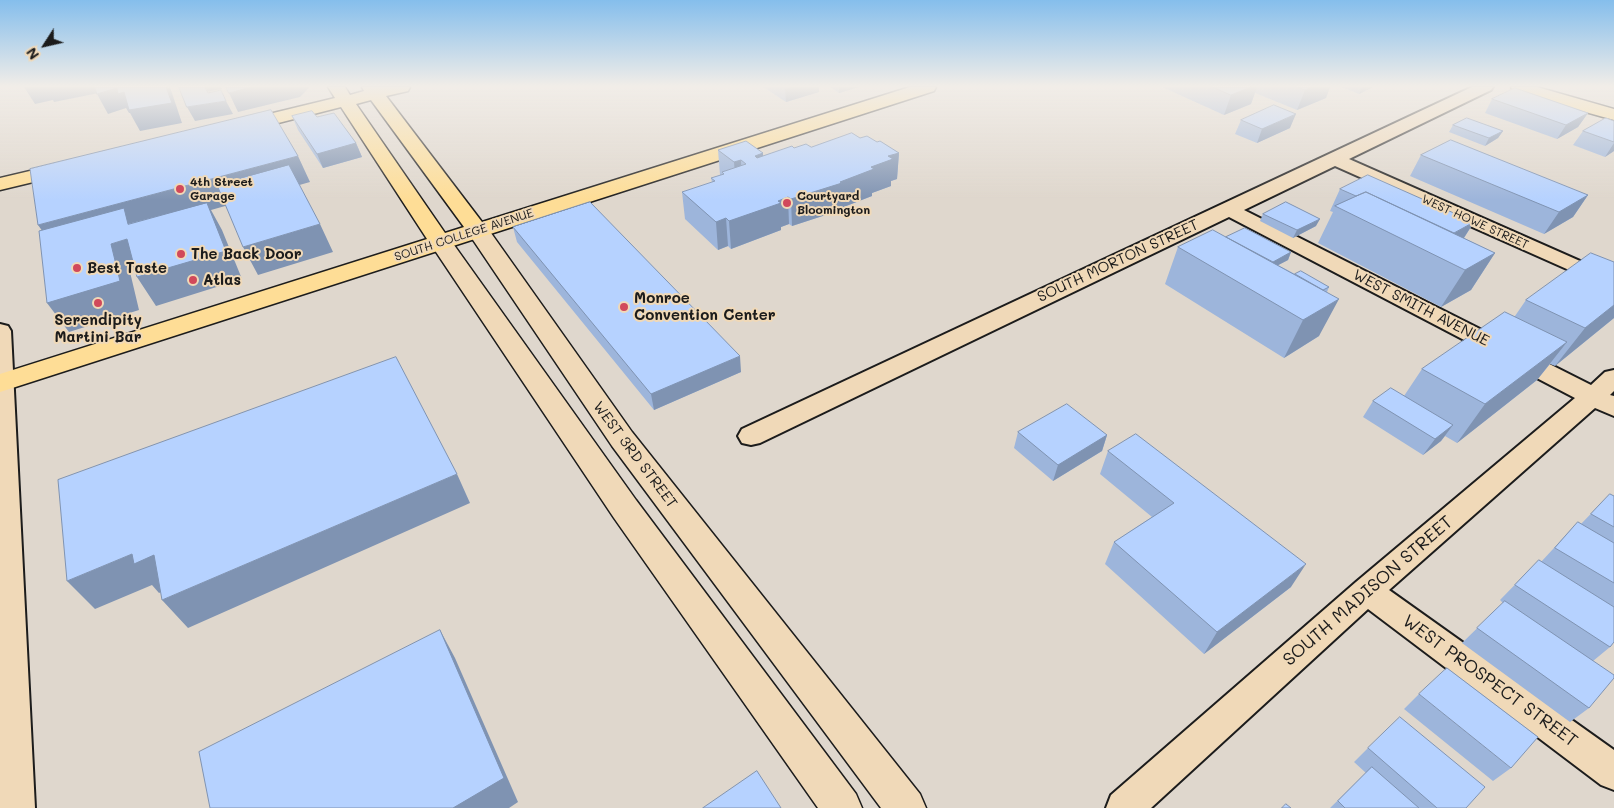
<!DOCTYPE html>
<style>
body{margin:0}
#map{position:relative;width:1614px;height:808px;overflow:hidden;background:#dfd7cd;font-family:Mali,sans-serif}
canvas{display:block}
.north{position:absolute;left:20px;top:20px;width:50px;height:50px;-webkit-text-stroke:4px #f0d9b8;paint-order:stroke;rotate:235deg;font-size:14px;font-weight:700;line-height:20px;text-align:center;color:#1c1c1c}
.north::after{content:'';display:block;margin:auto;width:18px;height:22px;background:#1c1c1c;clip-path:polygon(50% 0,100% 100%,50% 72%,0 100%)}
</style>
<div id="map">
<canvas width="1614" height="808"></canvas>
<div class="north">N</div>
</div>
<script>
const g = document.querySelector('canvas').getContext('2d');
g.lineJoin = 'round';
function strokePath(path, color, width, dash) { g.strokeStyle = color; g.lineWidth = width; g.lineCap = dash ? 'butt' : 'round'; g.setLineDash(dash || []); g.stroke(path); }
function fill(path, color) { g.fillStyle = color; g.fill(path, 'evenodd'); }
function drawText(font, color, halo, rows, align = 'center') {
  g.font = font + ' Mali,sans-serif'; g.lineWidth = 4; g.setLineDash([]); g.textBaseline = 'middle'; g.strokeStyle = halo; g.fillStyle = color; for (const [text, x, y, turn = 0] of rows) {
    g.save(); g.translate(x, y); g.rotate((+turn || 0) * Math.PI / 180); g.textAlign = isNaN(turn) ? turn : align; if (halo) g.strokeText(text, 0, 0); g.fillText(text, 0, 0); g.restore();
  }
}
const minor = new Path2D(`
 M1472,87H1493L1491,90L1349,159L1614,276V290L1335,166L1244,210L1591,385L1605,372L1614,370V391L1610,395L1614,396V416L1595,408L1389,590L1614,750V790L1601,785L1368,609L1151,808H1106L1111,795L1356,582L1575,398L1229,217L760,443L751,445L742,443L738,436L742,429Z
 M0,324L8,326L11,331L35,808H0Z`);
const tertiary = new Path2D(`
 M478,224L486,226L632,432L920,794L926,808H881L612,446L467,231L470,226Z
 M441,236L449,238L636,500L856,794L862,808H818L614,518L430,243L433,238Z`);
const primary = new Path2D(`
 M328,87H345L350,95L364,91L362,87H410L408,91L386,96L482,222L910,87H936L934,91L0,392V374L427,239L341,107L239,133L232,131L230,127L232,123L335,98ZM371,100L464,227L445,233L356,104Z
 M1511,87H1537L1614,109V120L1525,95L1513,91Z
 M68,162L75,164L78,168L75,172L0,190V178Z`);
const wall = new Path2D(`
 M763,87H819V92L786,102Z
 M830,87H859L839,93Z
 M1162,87H1330L1326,98L1297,110L1255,93L1251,104L1224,115Z
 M1341,87H1373L1359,94Z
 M1492,99L1588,113L1578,127L1557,139L1485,113Z
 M292,116L317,117L356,143L362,157L323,168L298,130Z
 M1241,120L1290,128L1257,143L1235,134Z
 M1614,121V151L1605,157L1573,145L1583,131Z
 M1453,125L1503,131L1498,138L1485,146L1449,132Z
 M860,138L877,142L899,153L897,179L891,181V186L872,193V196L841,208V210L792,226L789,224L781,227V230L731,249L728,246L718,250L685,219L682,192L712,182L711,178L720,175L718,150L763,153V156L794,148L811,147Z
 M1421,155L1588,195L1573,217L1544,234L1410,176Z
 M1340,189L1474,222L1464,238L1495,253L1471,290L1441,307L1318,243L1333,212L1330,211Z
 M1263,214L1316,226L1293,238L1260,221Z
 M513,227L741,372L654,410L517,242Z
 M1226,237L1291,252L1288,260L1278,265L1295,274L1329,287L1327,292L1319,336L1284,358L1165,284L1178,247Z
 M1614,262V318L1555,366L1550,364L1537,380L1457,443L1445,436L1441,441L1423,455L1363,417L1373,401L1404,396L1422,369L1515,316L1526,300Z
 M1018,432L1107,435L1102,451L1053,481L1014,448Z
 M1108,451L1291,587L1204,654L1105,564L1114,542L1152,517L1100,474Z
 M1610,494L1614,496V642L1610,647L1593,661L1589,708L1570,722L1462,643L1503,603L1500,600L1539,560L1541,562L1578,522L1581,524Z
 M1419,694L1511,768L1493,781L1404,709Z
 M1368,748L1466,808H1330L1366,773L1354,762Z`);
const shadedWall = new Path2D(`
 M24,87H125L124,92L170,87L182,123L140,131L130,113H129L126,108L108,114L97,94L104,92L54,102L53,100L35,104Z
 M205,87H221L222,89L207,92Z
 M252,87H309V88L300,97L238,112L229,93Z
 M791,87H819V92L786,102L785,89Z
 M839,87H859L839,93Z
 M1251,87H1257L1251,104L1224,115L1231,95Z
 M1312,87H1330L1326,98L1297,110L1305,90Z
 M1362,87H1373L1359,94Z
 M226,101L233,114L195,121L187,107Z
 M1588,113L1578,127L1557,139L1566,125Z
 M1296,114L1290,128L1257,143L1262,129Z
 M1503,131L1498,138L1485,146L1489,138Z
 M356,143L362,157L323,168L317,154Z
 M1614,143V151L1605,157Z
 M763,153L764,180L755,156Z
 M899,153L897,179L891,181V186L872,193V196L841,208V210L792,226L791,199L840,182L888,156Z
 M298,156L310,182L211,210L222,230L242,279L156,306L137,277L133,232L58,253L38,225Z
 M741,160L742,186L736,189L734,162Z
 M1588,195L1573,217L1544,234L1559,212Z
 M788,197L789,224L781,227V230L731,249L729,221Z
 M726,218L728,246L718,250L716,222Z
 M1320,219L1316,226L1293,238L1297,230Z
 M1474,222L1460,244L1446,238Z
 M320,224L333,252L258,275L243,247Z
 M127,239L145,267L130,272L139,310L69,332L47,303L111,244Z
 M1291,252L1288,260L1269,270L1273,262Z
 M1495,253L1471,290L1441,307L1465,270Z
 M1339,299L1319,336L1284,358L1303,320Z
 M1614,305V318L1555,366L1585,328Z
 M1567,342L1537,380L1457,443L1485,404Z
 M740,356L741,372L654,410L651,394Z
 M1453,425L1441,441L1423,455L1435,439Z
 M1107,435L1102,451L1053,481L1058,465Z
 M457,474L470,503L188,628L162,600Z
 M132,554L154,555L179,584L159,593L152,585L95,609L67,581Z
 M1306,564L1291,587L1204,654L1217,632Z
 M440,630L455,658L518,802L509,808H453Z`);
const building = new Path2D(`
 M95,87H166L172,103L129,110L124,92L118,94L117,88L97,94Z
 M179,87H205L208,93L221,90L226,101L187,107Z
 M226,87H252L229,93Z
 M1213,87H1251L1231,95Z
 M1298,87H1312L1305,90Z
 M1515,88L1588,113L1566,125L1492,99Z
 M1274,105L1296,114L1262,129L1241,120Z
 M271,110L298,156L38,225L30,169Z
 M312,111L317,117L334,113L356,143L317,154L292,116Z
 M1467,118L1503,131L1489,138L1453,125Z
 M1606,118L1614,121V142L1583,131Z
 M852,133L860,138L867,136L877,142L880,141L899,153L888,156L893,159L871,167L874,169L840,182L842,183L791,199L788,197L778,201L781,203L729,221L726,218L716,222L682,192L715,181L711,178L724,174L722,172L746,164L741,160L734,162L718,150L746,141L763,153L755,156L757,158L792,146L794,148L806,144L811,147Z
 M1451,140L1588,195L1559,212L1421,155Z
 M289,165L320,224L243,247L217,185Z
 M1368,175L1474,222L1454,233L1366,192L1356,196L1340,189Z
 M1366,192L1495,253L1465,270L1335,206Z
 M590,202L740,356L651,394L513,227Z
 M1286,202L1320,219L1297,230L1263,214Z
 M207,203L226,251L137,277L127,239L111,244L120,281L47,303L39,231L124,208L128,224Z
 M1245,228L1291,252L1273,262L1226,237Z
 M1213,230L1339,299L1303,320L1178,247Z
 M1591,253L1614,262V305L1585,328L1526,300Z
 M1301,271L1329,287L1323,290L1295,274Z
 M1505,312L1567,342L1485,404L1422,369Z
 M396,357L457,474L162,600L154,555L134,564L132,554L67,581L58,480Z
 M1391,388L1453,425L1435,439L1373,401Z
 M1067,404L1107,435L1058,465L1018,432Z
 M1136,434L1306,564L1217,632L1114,542L1174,503L1108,451Z
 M1610,494L1614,496V527L1591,514Z
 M1578,522L1614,543V583L1555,548Z
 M1539,560L1614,607V642L1610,647L1515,585Z
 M1505,601L1614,675V678L1589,708L1477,628Z
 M440,630L504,778L453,808H210L199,752Z
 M1447,668L1538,737L1511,768L1419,694Z
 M1400,717L1485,787L1466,808H1437L1368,748Z
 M1372,767L1419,808H1345L1338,801Z
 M757,771L781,808H703Z
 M1286,804L1291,808H1282Z`);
const markers = [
 [180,189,5,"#d1495b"],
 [787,203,5,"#d1495b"],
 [181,254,5,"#d1495b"],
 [77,268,5,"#d1495b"],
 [193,280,5,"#d1495b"],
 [98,303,5,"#d1495b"],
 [624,307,5,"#d1495b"]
];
const farPoinames = [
 ["4th Street",190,182],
 ["Garage",190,196],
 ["Courtyard",797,196],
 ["Bloomington",797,210]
];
const farStreetnames = [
 ["WEST HOWE STREET",1475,222,24],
 ["SOUTH COLLEGE AVENUE",464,235,-18]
];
const poiNames = [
 ["The Back Door",191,254],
 ["Best Taste",87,268],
 ["Atlas",203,280],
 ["Monroe",634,298],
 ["Convention Center",634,315],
 ["Serendipity",98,320,"center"],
 ["Martini Bar",98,337,"center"]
];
const streetNames = [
 ["SOUTH MORTON STREET",1118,261,-25],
 ["WEST SMITH AVENUE",1421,308,27],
 ["WEST 3RD STREET",635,455,53]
];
const nearStreetnames = [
 ["SOUTH MADISON STREET",1368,591,-41],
 ["WEST PROSPECT STREET",1490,681,36]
];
strokePath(minor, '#1c1c1c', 4);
strokePath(tertiary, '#1c1c1c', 3);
strokePath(primary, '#1c1c1c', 3);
fill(minor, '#f0d9b8');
fill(tertiary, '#f0d9b8');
fill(primary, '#fedd96');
fill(wall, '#9db5db');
fill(shadedWall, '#7f93b2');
fill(building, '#b6d2ff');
strokePath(building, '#7f93b2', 1);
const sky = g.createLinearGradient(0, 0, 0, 200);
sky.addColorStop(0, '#85beec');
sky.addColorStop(0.43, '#f1ede8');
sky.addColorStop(1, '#f1ede800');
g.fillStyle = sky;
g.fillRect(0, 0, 1614, 200);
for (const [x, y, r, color] of markers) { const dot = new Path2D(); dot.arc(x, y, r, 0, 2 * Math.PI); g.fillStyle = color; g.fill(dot); strokePath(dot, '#f0d9b8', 2); }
drawText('bold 12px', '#1c1c1c', '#f0d9b8', farPoinames, 'left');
drawText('12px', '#1c1c1c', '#f0d9b8', farStreetnames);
drawText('bold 15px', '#1c1c1c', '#f0d9b8', poiNames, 'left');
drawText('15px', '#1c1c1c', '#f0d9b8', streetNames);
drawText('18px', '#1c1c1c', '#f0d9b8', nearStreetnames);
</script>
